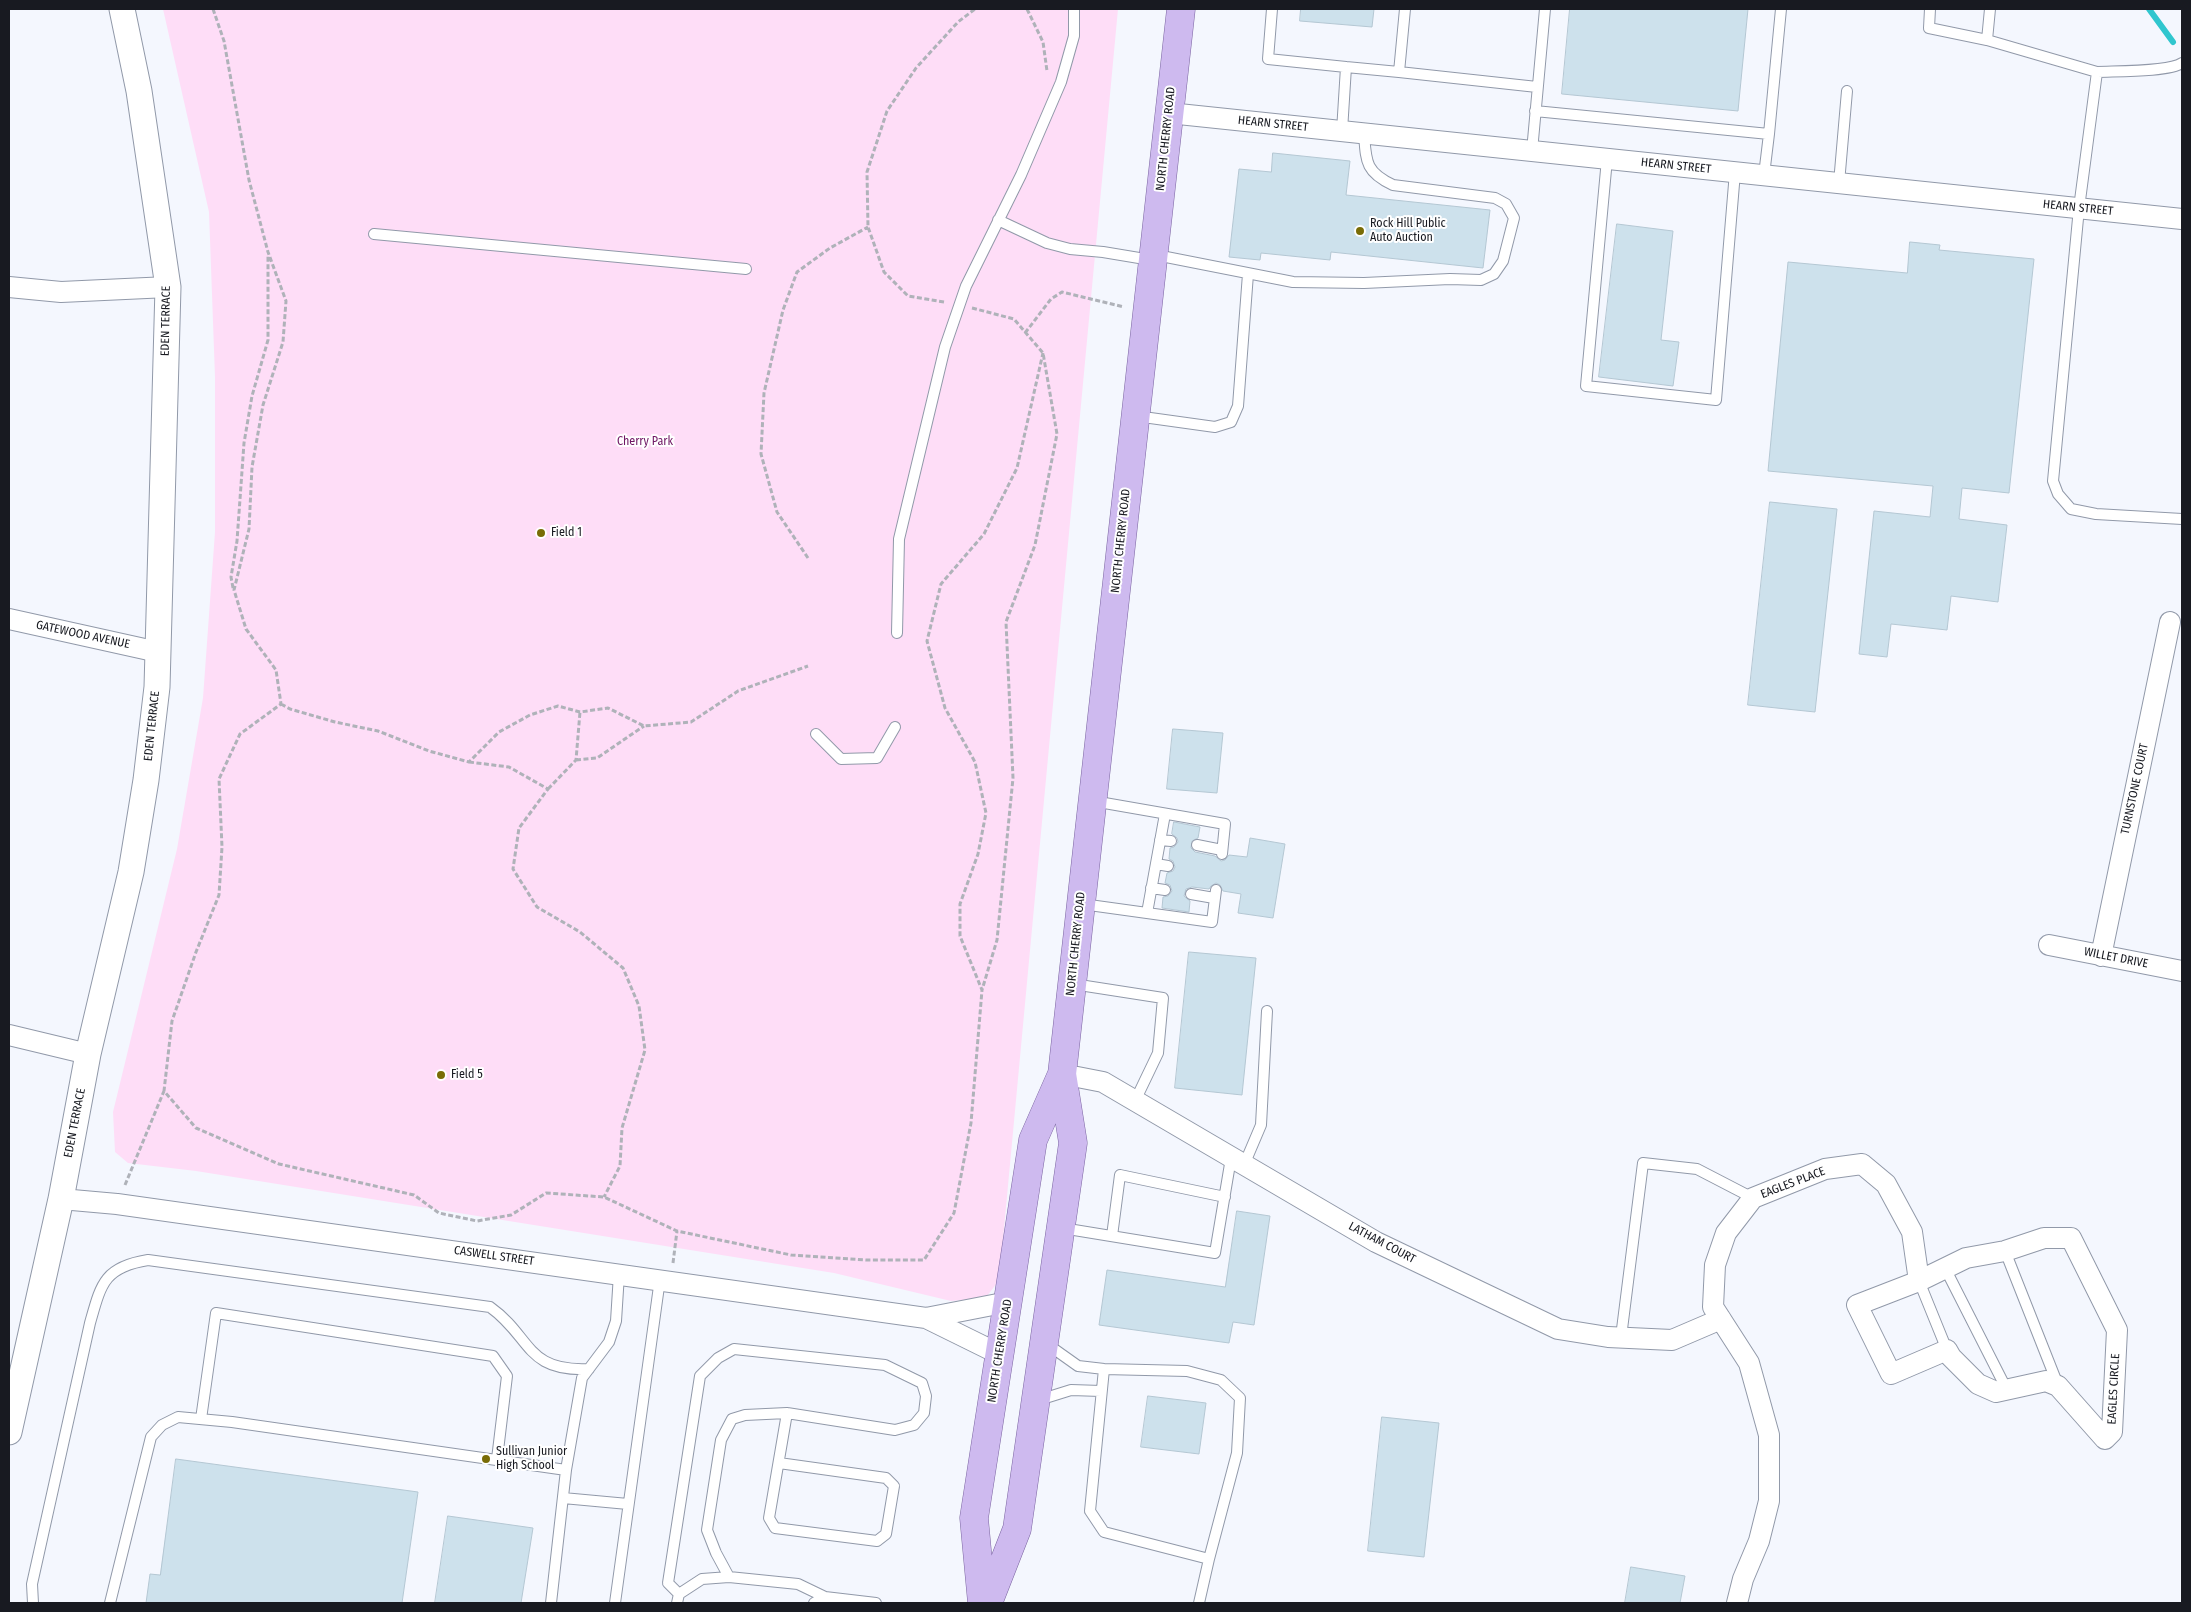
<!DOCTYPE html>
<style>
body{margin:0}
#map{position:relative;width:2191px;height:1612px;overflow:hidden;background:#f4f7fe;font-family:"Fira Sans Condensed",sans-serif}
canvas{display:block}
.frame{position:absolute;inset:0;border:10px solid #181a21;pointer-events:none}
</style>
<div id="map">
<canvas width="2191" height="1612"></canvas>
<div class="frame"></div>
</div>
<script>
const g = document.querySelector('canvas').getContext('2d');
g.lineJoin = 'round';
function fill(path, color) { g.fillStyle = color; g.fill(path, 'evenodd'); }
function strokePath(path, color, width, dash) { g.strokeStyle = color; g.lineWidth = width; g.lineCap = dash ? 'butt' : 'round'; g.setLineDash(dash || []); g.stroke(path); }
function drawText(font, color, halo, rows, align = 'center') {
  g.font = font + ' "Fira Sans Condensed",sans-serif'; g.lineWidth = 4; g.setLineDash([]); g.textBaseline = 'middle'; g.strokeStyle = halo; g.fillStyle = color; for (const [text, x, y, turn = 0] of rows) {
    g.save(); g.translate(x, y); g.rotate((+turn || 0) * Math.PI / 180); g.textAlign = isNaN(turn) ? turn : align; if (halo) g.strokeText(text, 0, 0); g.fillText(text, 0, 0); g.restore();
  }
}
const green = new Path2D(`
 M163,9H1118L1000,1271L997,1283L987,1296L974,1299L951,1301L834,1273L196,1171L128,1163L115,1152L113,1112L177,849L203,698L215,532V377L209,212Z`);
const stream = new Path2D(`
 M2149,9L2173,42`);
const building = new Path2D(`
 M1301,9H1374L1372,27L1300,21Z
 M1570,9H1748L1738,111L1562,94Z
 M1273,153L1350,161L1346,195L1490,210L1483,268L1331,252L1330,260L1261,253L1260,260L1229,257L1239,169L1271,172Z
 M1617,224L1673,231L1661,340L1679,342L1673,386L1599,377Z
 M1910,242L1940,245L1939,250L2034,259L2009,493L1962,488L1959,519L2007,525L1998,602L1951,596L1947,630L1891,624L1887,657L1859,654L1874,511L1930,517L1933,486L1768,471L1788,262L1907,273Z
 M1770,502L1837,509L1815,712L1748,705Z
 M1173,729L1223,733L1217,793L1167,789Z
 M1174,822L1200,827L1198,838L1192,841L1191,848L1195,852L1215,856L1221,861L1225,860L1229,855L1247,857L1250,838L1285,844L1273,918L1238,913L1241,894L1223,891L1220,885L1216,883L1211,886L1209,889L1192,887L1186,889L1184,896L1190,901L1189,912L1162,908L1163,897L1168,896L1172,891L1170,885L1165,883L1167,873L1173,871L1175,867L1173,861L1169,859L1170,848L1174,847L1178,842L1177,838L1172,834Z
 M1189,952L1256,958L1242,1095L1175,1088Z
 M1237,1211L1270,1216L1254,1325L1233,1322L1229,1343L1099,1325L1107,1270L1225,1287Z
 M1148,1396L1206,1403L1199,1454L1141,1447Z
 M1382,1417L1439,1423L1424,1557L1368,1551Z
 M176,1459L418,1492L402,1603H146L150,1574L160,1575Z
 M448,1516L533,1528L521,1603H435Z
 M1631,1567L1685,1576L1680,1603H1625Z`);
const path = new Path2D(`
 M213,9L224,41L249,180L268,252L286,301L283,342L263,405L252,467L249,529L234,590L246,629L276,670L281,704L240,734L219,779L222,847L219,895L196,952L172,1021L164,1091L196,1128L279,1164L414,1195L439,1213L477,1221L511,1215L546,1193L604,1197L677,1231L791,1255L866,1260H924L954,1213L971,1123L982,990L960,936V904L978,854L986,813L975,762L945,708L927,641L941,584L984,534L1017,468L1043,353
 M1027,9L1043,42L1047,71
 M944,302L908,296L884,272L868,227L867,172L887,111L916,68L958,22L975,9
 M972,308L1014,319L1043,353L1057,434L1035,545L1006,622L1013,778L997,940L982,990
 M1025,333L1051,299L1062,292L1124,307
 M808,558L777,512L761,454L764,393L783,310L797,272L830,248L868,227
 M233,588L231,577L237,541L244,443L252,396L268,340V255
 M281,704L290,709L335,722L378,731L429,751L469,762L499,732L530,715L558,706L580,712L608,708L644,726L691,722L738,691L808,666
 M576,760L597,758L644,726
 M469,762L509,767L548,789L519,828L513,869L537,907L580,932L623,968L639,1006L645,1050L622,1128L620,1166L604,1197
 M548,789L576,760L580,712
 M125,1185L164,1091
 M673,1263L677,1231`);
const service = new Path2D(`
 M1272,9L1268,59L1346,67L1342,131
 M1405,9L1399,72L1537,87
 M1930,9L1929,28L1987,40L2097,72L2079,208L2053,481L2058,494L2071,509L2096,514L2182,519
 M1987,40L1990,9
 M1346,67L1399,72
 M2097,72C2116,71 2169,72 2182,63
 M1535,111L1769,134L1781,9
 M1532,151L1545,9
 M1607,159L1586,386L1716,400L1735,172
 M1764,175L1769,134
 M1839,183L1847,91
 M998,220L1047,243L1070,249L1103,252L1151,260
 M374,234L746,269
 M1156,255L1293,282L1364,283L1450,279L1481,280L1494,274L1503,261L1514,218L1506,204L1495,198L1393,185C1365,172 1366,161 1364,133
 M1136,416L1215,427L1231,422L1238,406L1248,274
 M897,633L899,539L945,347L966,286L1021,175L1061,82L1074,36V9
 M816,734L841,759L877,758L895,727
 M1093,801L1225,824L1222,854
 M1160,840L1171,841
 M1197,845L1222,850
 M1156,864L1168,866
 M1151,888L1165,890
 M1191,894L1214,898
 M1082,904L1212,922L1216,890
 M1147,913L1165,814
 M1073,984L1163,998L1158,1053L1135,1101
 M1244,1165L1261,1125L1267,1011
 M1062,1228L1215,1253L1231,1158
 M1112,1236L1120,1175L1225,1197
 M2005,1251L2058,1385
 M1945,1268L2007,1390
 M1919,1281L1947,1350
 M1621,1337L1643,1163L1697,1169L1753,1198
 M1047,1344L1078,1366L1104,1369L1187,1371L1221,1380L1240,1398L1237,1453L1209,1559
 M1104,1369L1090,1511L1104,1532L1209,1559L1199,1603
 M1039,1400L1071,1390L1101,1391
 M201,1419L216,1313L493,1356L507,1376L497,1459
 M779,1463L886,1478L894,1486L886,1534L877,1541L775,1528L769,1518L787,1413
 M563,1498L628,1504
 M679,1594L668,1583L700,1376L718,1358L734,1349L885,1365L922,1383L926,1396L924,1413L914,1425L895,1430L787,1413L745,1415L732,1419L721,1440L707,1530L716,1553L729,1577
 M33,1603L32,1584L90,1323C101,1284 104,1267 148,1260L490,1307C532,1337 525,1372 589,1369
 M110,1603L151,1437L162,1425L178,1417L232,1422L566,1470
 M551,1603L566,1470L582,1378L609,1342L616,1321L619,1274
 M615,1603L660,1279
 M677,1603L679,1594L702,1579L729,1577L798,1584L825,1597L876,1603
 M814,1603L825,1597`);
const minor = new Path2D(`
 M1169,113L2182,219
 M9,287L61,292L168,287
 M9,619L158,652
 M2049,945L2182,971
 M2101,956L2170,622
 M9,1035L88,1054
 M1062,1074L1103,1082L1376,1242L1558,1329L1608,1337L1672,1340L1721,1319
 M61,1199L117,1204L926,1318L999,1354
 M2044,1238H2071L2117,1330L2112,1432L2105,1439L2058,1386L2046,1381L1996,1392L1978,1384L1951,1357L1947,1350L1891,1374L1857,1305L1919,1281L1966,1258L2005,1251Z
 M926,1318L1008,1302
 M1737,1603L1743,1579L1759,1541L1769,1501V1435L1749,1363L1713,1307L1715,1265L1726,1233L1753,1198L1825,1169L1862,1164L1886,1184L1912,1232L1919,1281`);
const tertiary = new Path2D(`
 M9,1432L61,1199L88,1054L131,872L146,780L157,687L168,287L139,91L122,9`);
const primary = new Path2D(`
 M982,1603L974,1518L1033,1140L1062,1074
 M988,1603L1017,1529L1073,1143L1062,1074L1181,9`);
const markers = [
 [1360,231,5,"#796c06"],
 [541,533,5,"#796c06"],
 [441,1075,5,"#796c06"],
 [486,1459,5,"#796c06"]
];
const streetNames = [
 ["HEARN STREET",1273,124,6],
 ["NORTH CHERRY ROAD",1166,139,-84],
 ["HEARN STREET",1676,166,6],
 ["HEARN STREET",2078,208,6],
 ["EDEN TERRACE",166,321,-89],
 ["NORTH CHERRY ROAD",1121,541,-84],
 ["GATEWOOD AVENUE",83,635,12],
 ["EDEN TERRACE",152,726,-84],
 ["TURNSTONE COURT",2135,789,-78],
 ["NORTH CHERRY ROAD",1076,944,-84],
 ["WILLET DRIVE",2116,958,11],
 ["EDEN TERRACE",75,1123,-79],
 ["EAGLES PLACE",1793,1183,-21],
 ["LATHAM COURT",1382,1243,28],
 ["CASWELL STREET",494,1256,8],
 ["NORTH CHERRY ROAD",1000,1351,-81],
 ["EAGLES CIRCLE",2114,1389,-87]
];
const poiNames = [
 ["Rock Hill Public",1370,224],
 ["Auto Auction",1370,238],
 ["Field 1",551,533],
 ["Field 5",451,1075],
 ["Sullivan Junior",496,1452],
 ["High School",496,1466]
];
const parkNames = [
 ["Cherry Park",645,442]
];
fill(green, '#feddf7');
strokePath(stream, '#30c6ce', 6);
fill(building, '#cde1ec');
strokePath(building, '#b4c7d3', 1);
strokePath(service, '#9199a9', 12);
strokePath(minor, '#9199a9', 22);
strokePath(tertiary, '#9199a9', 27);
strokePath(primary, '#7a64a0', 29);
strokePath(path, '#afb2b9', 3, [5, 2.5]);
strokePath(service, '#fff', 10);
strokePath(minor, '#fff', 20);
strokePath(tertiary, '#fff', 25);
strokePath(primary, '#cebaef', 28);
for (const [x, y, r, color] of markers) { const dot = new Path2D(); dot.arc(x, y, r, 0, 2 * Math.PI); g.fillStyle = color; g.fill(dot); strokePath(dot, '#fff', 2); }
drawText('12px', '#181a21', '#fff', streetNames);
drawText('12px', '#181a21', '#fff', poiNames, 'left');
drawText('12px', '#6f1764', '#fff', parkNames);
</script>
